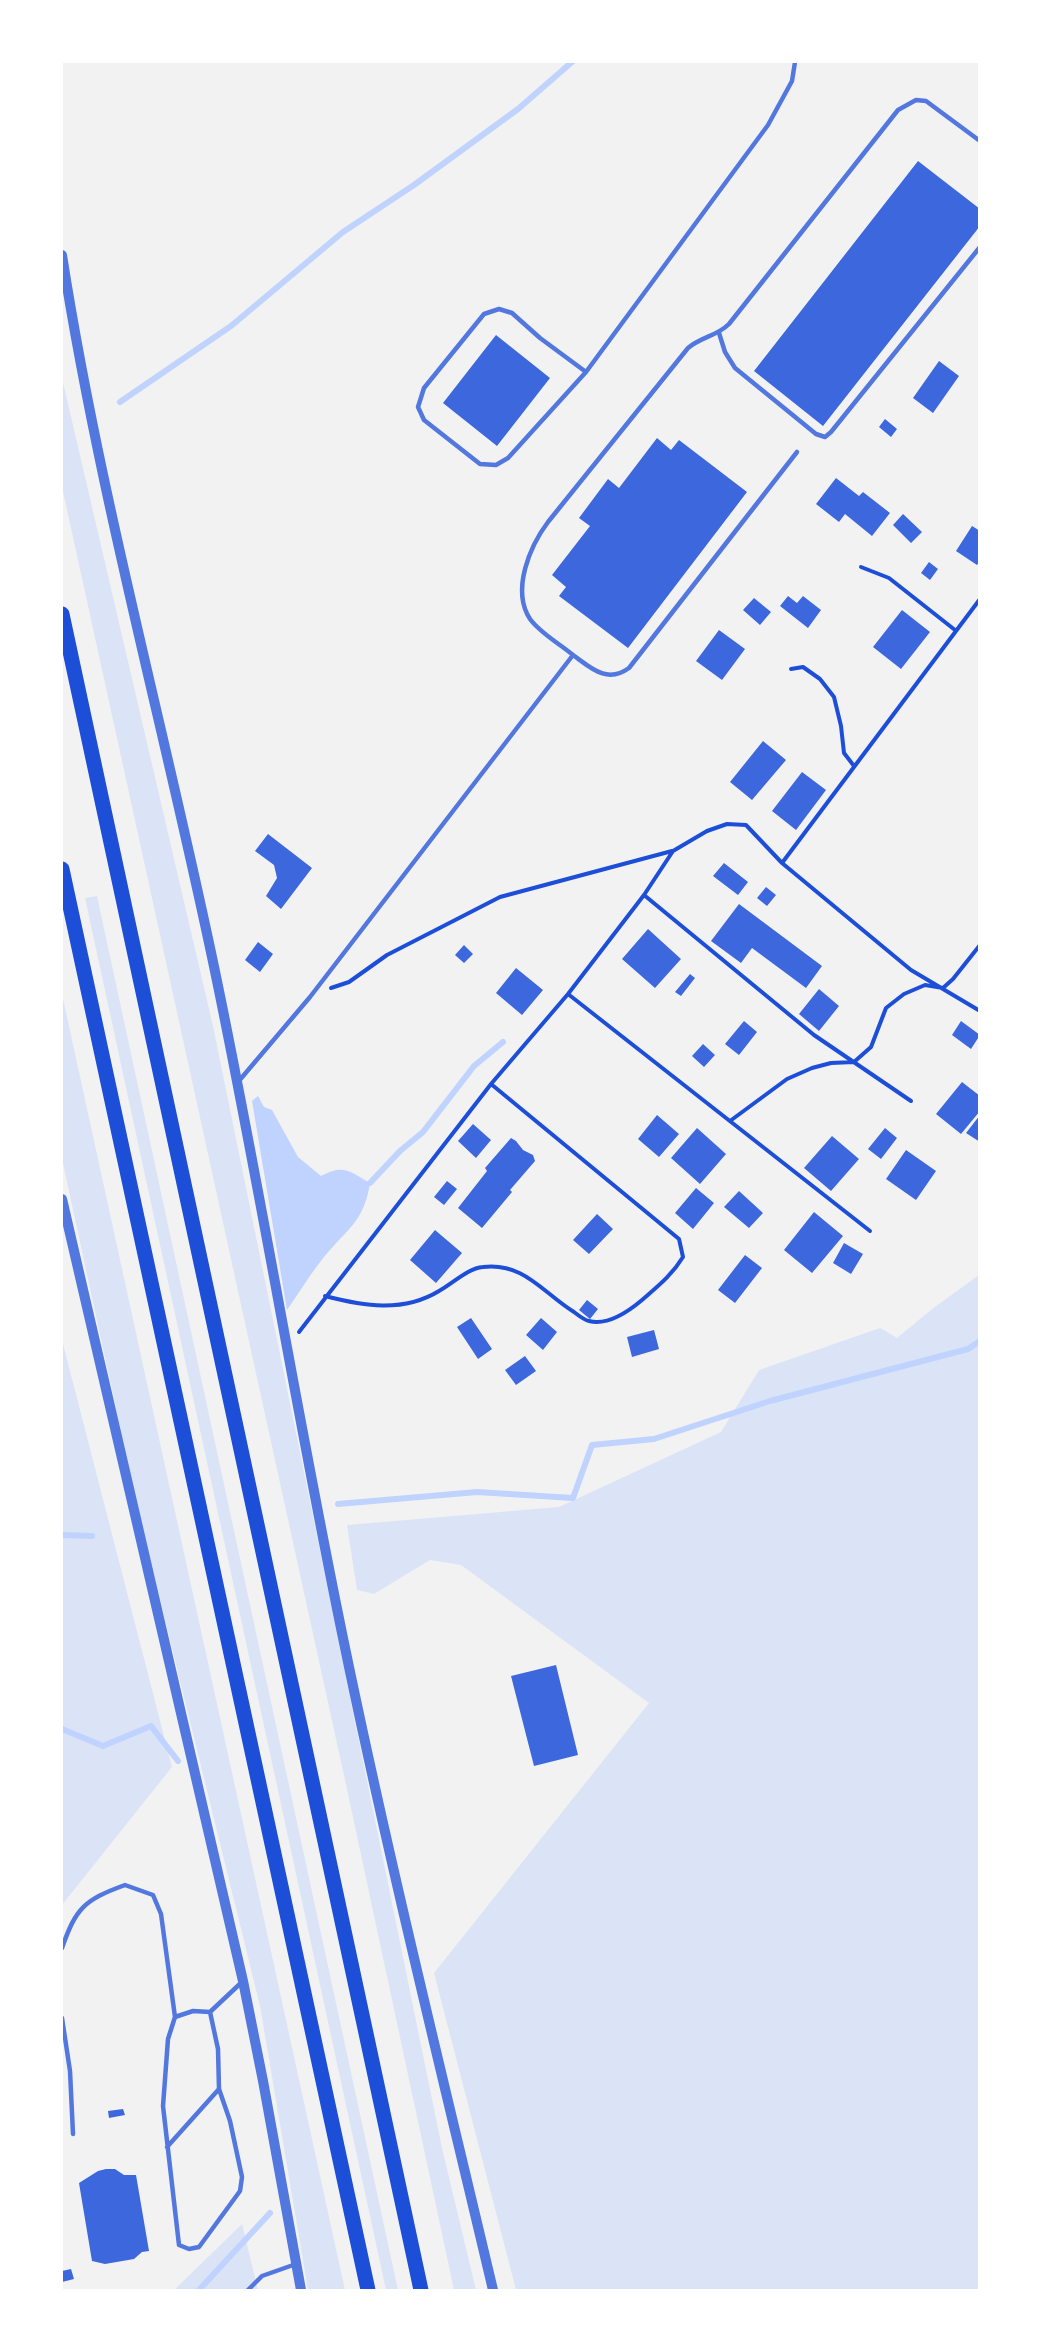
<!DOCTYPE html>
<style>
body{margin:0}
#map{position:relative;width:1041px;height:2352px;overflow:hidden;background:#f2f2f2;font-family:"Source Sans 3",sans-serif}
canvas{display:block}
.frame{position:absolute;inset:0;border:63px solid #fff;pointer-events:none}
</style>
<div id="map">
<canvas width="1041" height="2352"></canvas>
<div class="frame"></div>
</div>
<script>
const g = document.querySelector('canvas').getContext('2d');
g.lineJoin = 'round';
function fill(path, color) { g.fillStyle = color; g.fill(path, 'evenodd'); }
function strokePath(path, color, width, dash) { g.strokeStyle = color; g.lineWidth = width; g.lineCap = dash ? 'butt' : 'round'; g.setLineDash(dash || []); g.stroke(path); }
const green = new Path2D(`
 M62,378L213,1026L442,2148L476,2290H454L345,1780L62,487Z
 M97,896L398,2290H386L85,898Z
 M62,994L345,2290H308L260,2006L138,1510L62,1159Z
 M979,1275V2290H516L434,1973L649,1703L461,1565L430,1560L374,1594L357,1590L347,1525L559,1507L721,1432L759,1370L880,1328L897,1338L932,1309Z
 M62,1340L172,1767L62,1905Z
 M242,2224L258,2290H174Z`);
const water = new Path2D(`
 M258,1096L264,1107L272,1110L298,1157L321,1176C344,1164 349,1171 370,1183C364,1222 347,1229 324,1257C311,1273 299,1293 287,1310L252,1101Z`);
const stream = new Path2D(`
 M120,402L231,326L343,232L414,185L518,109L572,62
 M370,1183L400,1151L423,1132L474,1066L503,1042
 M338,1504L477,1492L573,1498L592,1445L654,1439L770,1401L968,1349L980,1341
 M62,1535L92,1536
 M62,1729L103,1746L151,1726L178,1761
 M199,2290L270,2213`);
const building = new Path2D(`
 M918,161L980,209V226L823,426L754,371Z
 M496,335L550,378L497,446L443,403Z
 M939,361L959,376L933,413L913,398Z
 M885,419L897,429L891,437L879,427Z
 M657,438L671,450L679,440L747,492L628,648L559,596L566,587L552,575L590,526L579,518L608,479L619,488Z
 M836,478L859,496L863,492L890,513L872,536L845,514L839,522L816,504Z
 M903,514L922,532L911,543L893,525Z
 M972,526L980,531V561L977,565L956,551Z
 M929,562L938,569L930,580L921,573Z
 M788,596L797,603L803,596L821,610L808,628L780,606Z
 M754,598L771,612L760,625L743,610Z
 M902,610L930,632L901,669L873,647Z
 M719,630L745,649L722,680L696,661Z
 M763,741L786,760L752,800L730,782Z
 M802,772L826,790L796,830L772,811Z
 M268,834L312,868L281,909L266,896L277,878L274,865L255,851Z
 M724,863L748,882L738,895L713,876Z
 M766,887L776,895L767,906L757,898Z
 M739,904L822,966L806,988L752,948L741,963L711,941Z
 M648,929L681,959L655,988L622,959Z
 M258,942L273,954L260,972L245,960Z
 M464,945L473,954L464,963L455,955Z
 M516,968L543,990L522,1015L496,993Z
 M690,974L695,978L681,996L675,992Z
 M819,989L839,1006L819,1031L799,1014Z
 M744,1021L757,1032L739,1055L725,1044Z
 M961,1021L980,1035L971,1049L952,1035Z
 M703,1044L715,1055L704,1067L692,1056Z
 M962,1082L980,1096V1111L961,1134L936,1114Z
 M657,1115L679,1134L659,1157L638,1139Z
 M980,1115V1142L966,1133Z
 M473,1124L491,1140L476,1158L458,1141Z
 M697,1128L726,1154L700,1184L671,1158Z
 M885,1128L897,1138L881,1159L868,1149Z
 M832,1136L859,1159L831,1191L804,1168Z
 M511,1138L516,1141L523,1150L533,1155L535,1161L510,1190L512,1192L482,1228L458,1208L487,1171L485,1168Z
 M906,1150L936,1171L916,1200L886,1179Z
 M447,1181L457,1189L444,1205L434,1197Z
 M696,1188L714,1203L693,1229L675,1213Z
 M739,1191L763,1213L749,1228L724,1207Z
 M814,1212L843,1236L812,1273L784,1250Z
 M597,1214L613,1229L589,1254L573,1240Z
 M435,1230L462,1253L436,1283L410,1260Z
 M844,1243L863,1254L851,1274L833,1263Z
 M745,1255L762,1268L735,1303L718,1290Z
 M587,1300L598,1309L590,1319L579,1310Z
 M471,1318L492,1349L478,1359L457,1327Z
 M541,1318L557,1332L543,1350L526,1335Z
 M654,1330L659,1349L632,1357L627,1337Z
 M525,1356L536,1371L516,1385L505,1370Z
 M556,1665L578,1755L534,1766L511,1676Z
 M123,2109L125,2115L109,2118L108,2111Z
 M106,2169H115L124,2175H136L149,2251L142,2252L134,2259L105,2264L92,2261L79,2183L98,2171Z
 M71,2269L74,2279L62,2282V2271Z`);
const path = new Path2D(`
 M861,567L889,578L955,630
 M791,669L803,667L820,679L834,697L841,726L844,753L854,766
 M782,863L980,599
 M644,895L814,1035L911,1101
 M331,988L349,982L387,955L500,897L672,851
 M568,994L870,1231
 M730,1121L787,1079L812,1068L831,1063L854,1062L871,1047L886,1008L904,994L925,985L943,988L953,979L980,945
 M325,1296C363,1306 403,1313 439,1291C452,1284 468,1268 483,1267C524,1262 543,1293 574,1312C578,1315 584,1320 589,1321C608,1326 629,1311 642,1300C658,1286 672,1275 683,1257L679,1239L491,1084
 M299,1332L491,1084L568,994L644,895L673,851L707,831L727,824L746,825L782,863L911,970L980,1011`);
const service = new Path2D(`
 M719,333L725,352L735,368L816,434L825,437L831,432L980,247
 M586,372L540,338L512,313L499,309L484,314L424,388L418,407L424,420L480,464L496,465L508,458L586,372L768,125L792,81L795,62
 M573,655C591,668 607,684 629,668L797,452
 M238,1082L310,997L573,655C560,644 540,633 530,619C511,590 530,546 548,522L688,348C701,337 717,336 729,324L898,110L916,100L926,101L980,141
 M62,1948C76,1908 84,1900 125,1885L153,1895L161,1914L175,2017L168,2039L163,2106L179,2245L189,2249L199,2247L240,2191L242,2177L230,2121L219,2089L218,2049L210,2012
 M175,2017L193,2011L210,2012L243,1981
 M62,2018L70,2071L73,2134
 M167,2147L219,2089
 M248,2290L262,2276L296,2264`);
const tertiary = new Path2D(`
 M62,255C100,499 167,738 217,981C262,1199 298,1420 343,1638C388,1857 442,2074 493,2290
 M62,1199L243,1981L263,2081L301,2290`);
const motorway = new Path2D(`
 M62,614L421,2290
 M62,869L368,2290`);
fill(green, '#dbe4f7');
fill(water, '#bfd3fe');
strokePath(stream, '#bfd3fe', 6);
fill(building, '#3d67dc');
strokePath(path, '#1d4ed8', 4);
strokePath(service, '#5277de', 4.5);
strokePath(tertiary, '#5277de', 10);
strokePath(motorway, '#1d4ed8', 15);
</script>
